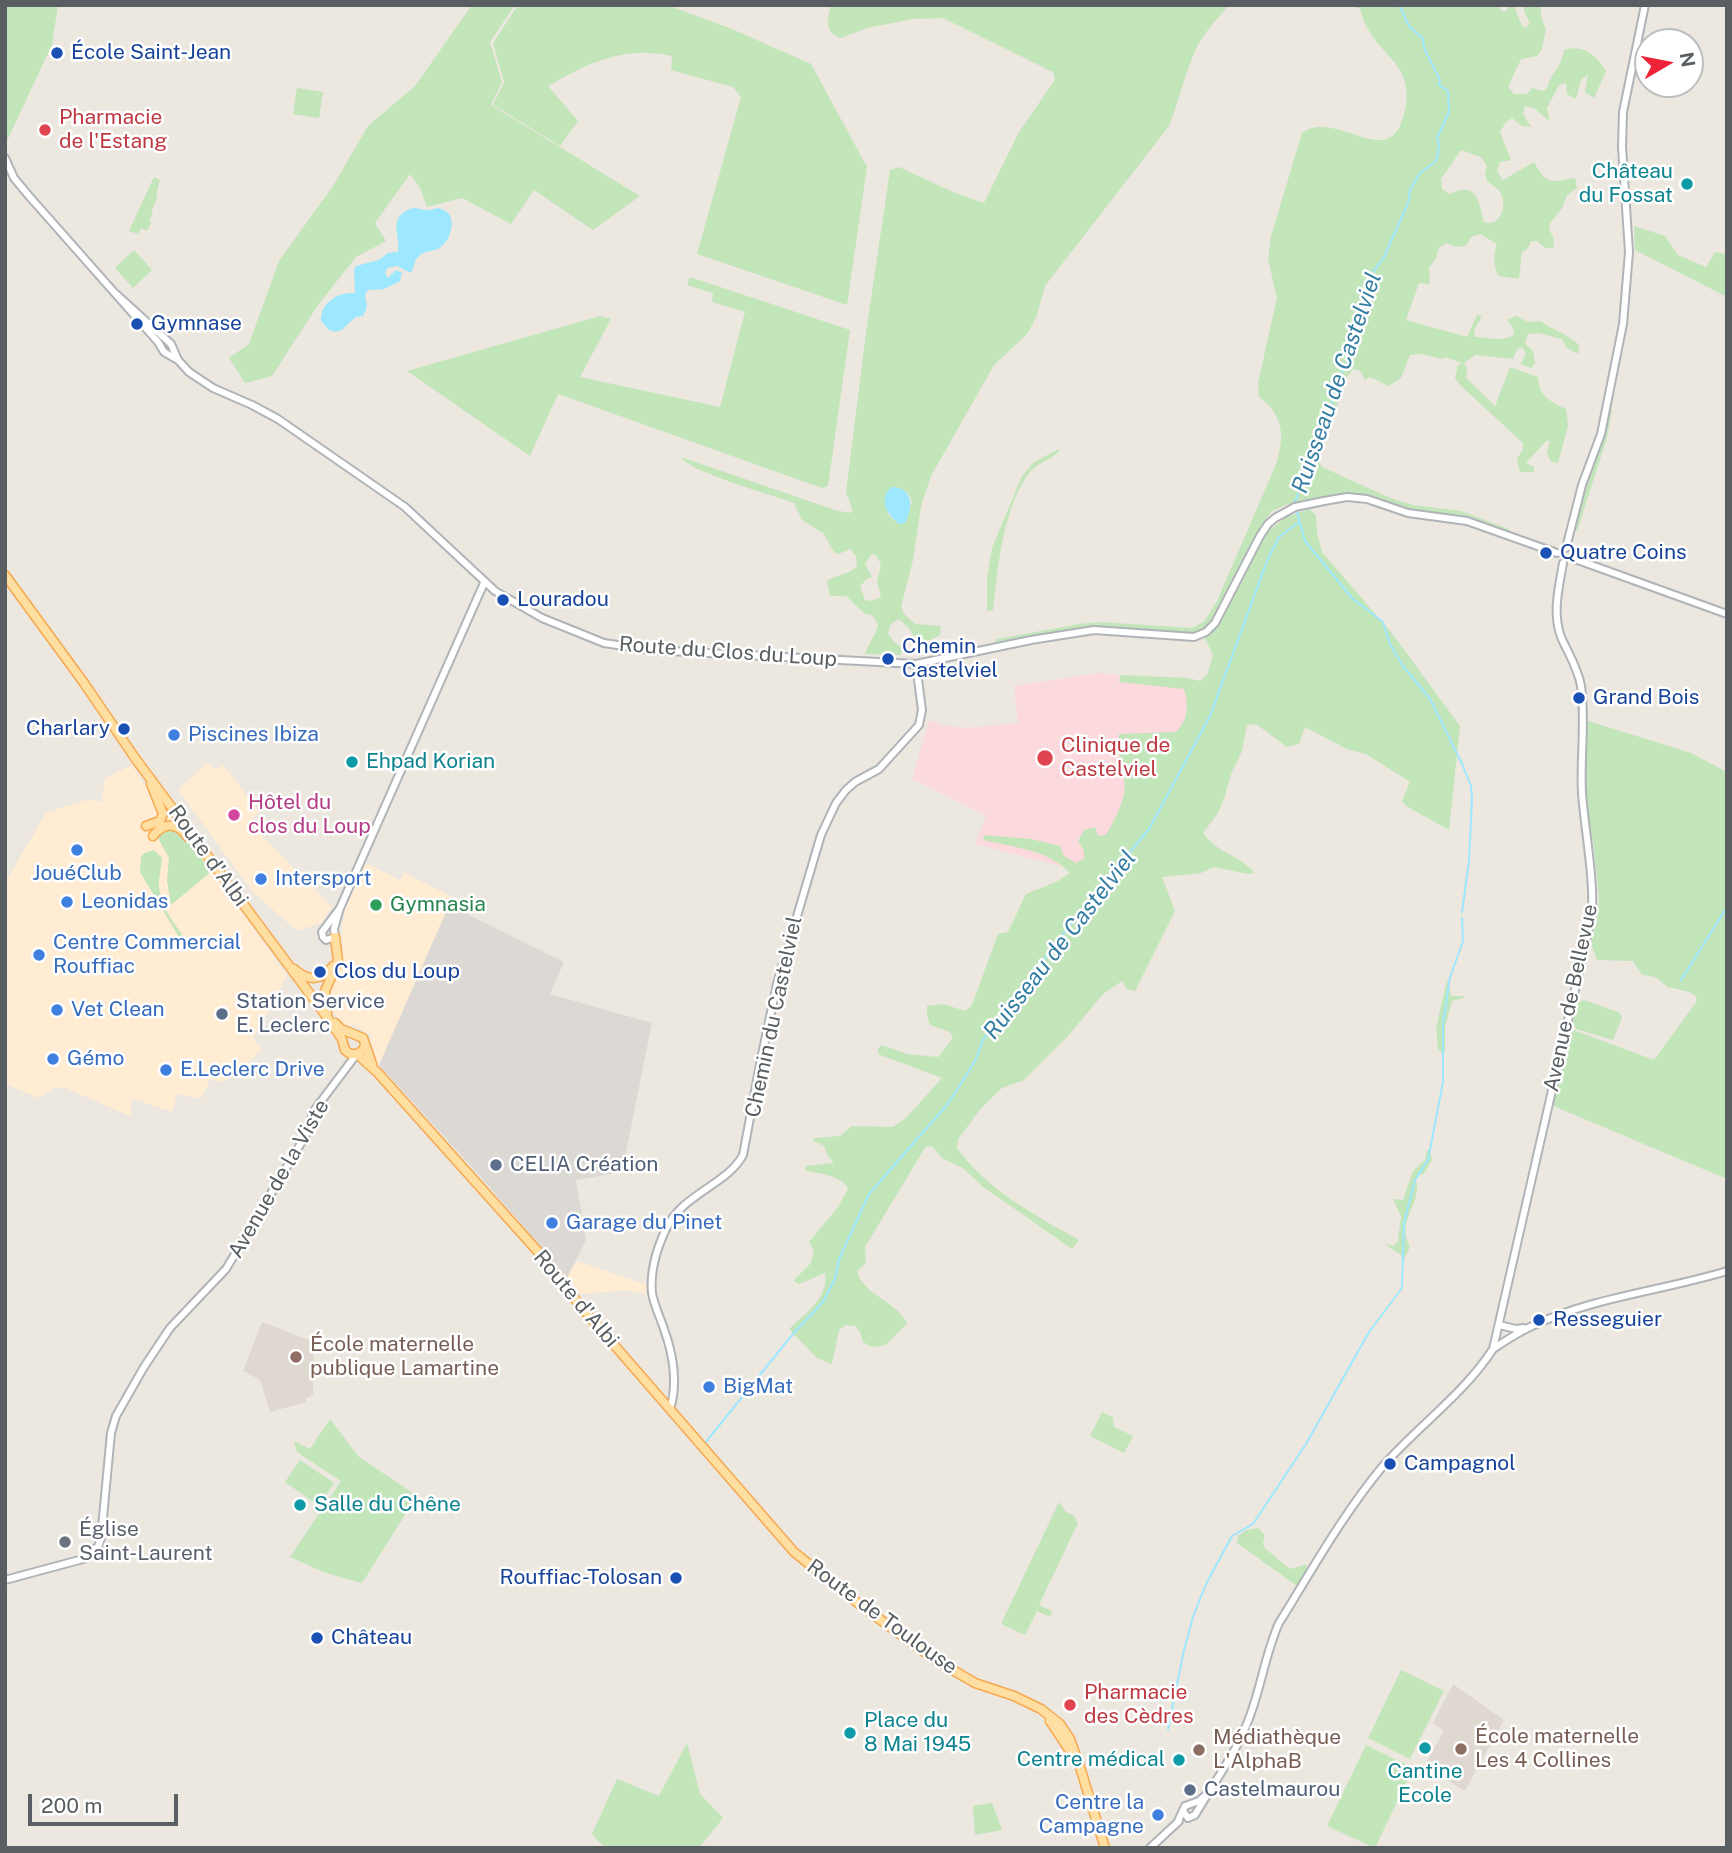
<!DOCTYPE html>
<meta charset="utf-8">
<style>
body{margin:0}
#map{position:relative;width:1732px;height:1853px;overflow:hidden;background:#ece7df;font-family:"Public Sans",sans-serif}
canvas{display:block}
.frame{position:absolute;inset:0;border:7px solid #585e61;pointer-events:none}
.north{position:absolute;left:1634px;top:28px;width:70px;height:70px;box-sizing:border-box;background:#fff;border:2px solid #bcbfc0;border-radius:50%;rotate:80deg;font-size:19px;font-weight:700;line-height:28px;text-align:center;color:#585e61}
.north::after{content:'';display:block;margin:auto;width:24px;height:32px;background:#ee2339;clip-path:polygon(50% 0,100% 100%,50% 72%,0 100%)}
.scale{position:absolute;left:28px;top:1794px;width:150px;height:32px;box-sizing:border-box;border:4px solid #585e61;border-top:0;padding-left:9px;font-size:21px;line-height:24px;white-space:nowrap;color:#585e61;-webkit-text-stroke:5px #fff;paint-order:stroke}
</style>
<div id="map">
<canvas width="1732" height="1853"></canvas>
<div class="frame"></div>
<div class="north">N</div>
<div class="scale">200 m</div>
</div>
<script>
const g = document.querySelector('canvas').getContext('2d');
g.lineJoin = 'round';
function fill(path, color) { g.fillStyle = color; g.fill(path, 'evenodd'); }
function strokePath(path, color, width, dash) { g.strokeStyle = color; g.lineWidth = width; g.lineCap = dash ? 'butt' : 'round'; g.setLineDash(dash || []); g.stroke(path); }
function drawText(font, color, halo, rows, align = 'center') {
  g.font = font + ' "Public Sans",sans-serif'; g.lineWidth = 5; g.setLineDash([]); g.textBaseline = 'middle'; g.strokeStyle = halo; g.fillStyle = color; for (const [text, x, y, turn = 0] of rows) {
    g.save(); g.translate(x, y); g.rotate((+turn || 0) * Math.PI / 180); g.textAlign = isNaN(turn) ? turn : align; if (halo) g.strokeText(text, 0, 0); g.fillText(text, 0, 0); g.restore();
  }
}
const commercial = new Path2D(`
 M208,762L215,770L222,765L229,772L259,812L248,822L332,907L321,923L297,931L253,892L178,790Z
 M132,765L159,809L181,826L287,976L253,1038L262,1049L240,1070L224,1082L210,1079L201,1099L177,1094L172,1112L132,1098L130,1116L66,1088H55L39,1098L5,1084V883L46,813L89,799L101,803L105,778Z
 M365,863L400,880L404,873L453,897L379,1065L372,1053L371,1035L354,1025H345L332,1011L330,1002L331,991L343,960L342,926L345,909Z
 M577,1261L647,1285L646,1294L627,1290L581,1294L567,1278Z`);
const industrial = new Path2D(`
 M449,905L564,962L550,994L652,1023L622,1172L576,1180L586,1240L567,1278L480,1176L379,1065Z`);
const education = new Path2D(`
 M262,1322L314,1342L313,1395L306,1398V1402L270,1412L260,1380L243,1371Z
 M1453,1684L1504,1720L1465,1791L1424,1766L1444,1731L1433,1723Z`);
const medical = new Path2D(`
 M1099,673L1193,683L1184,738L1092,874L975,844L986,816L912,779L929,720L941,725L966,728L1018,723L1014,686Z`);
const green = new Path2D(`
 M5,5H58L52,45L5,145Z
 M472,5H515L490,42L502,82L491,105L640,196L593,230L534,190L511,224L462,198L427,207L420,188L410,174L375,223L386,241L356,257L318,305L272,376L245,383L229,358L249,344L279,261L333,186L368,126L415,86Z
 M518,5H667L732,29L811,64L867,167L847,305L697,254L741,97L733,87L671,70L672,56C624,45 588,63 548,86L578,121L560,146L493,105L504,82L493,43Z
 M831,5H1229C1217,19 1204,32 1196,49C1185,73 1179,101 1169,126L1045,286L1037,315L1028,333L994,365L931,476L921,506L913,560L901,607L905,615L915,624L941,626L940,635L931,640L917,641L909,628L899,619L891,624L888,633L894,642L902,647L901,655L865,654C869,642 876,636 878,624L872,615L865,614L846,596H830L827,581C837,574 848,575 857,567L856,556L850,549L839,554L834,552L823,533L802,520L794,503C773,495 689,472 681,457L835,510L849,513L853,511L846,492L866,333L890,170L899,167L953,192L984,203L1019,132L1055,80L1053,72L943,18L913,19L867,28L841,38C824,32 827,20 831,5ZM897,487L909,494L912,502L899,524L887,514ZM872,554L877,556L881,565L877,582L881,596C878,600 870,602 865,600L860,586L867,579L872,577L865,564Z
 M1349,5H1496L1504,12L1511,5H1514L1521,24L1525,28L1530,24L1524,11L1525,5H1540L1542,20L1546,29L1542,49L1537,56L1521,59L1508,87L1514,94H1527L1532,88L1542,91L1547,89C1551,72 1561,69 1564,50C1584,44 1596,55 1606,71L1594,98L1585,92L1588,74L1581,80L1576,99L1567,94L1566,83L1559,85L1547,108L1550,122L1534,108L1525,106L1523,114L1531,127L1522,126L1512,118L1506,122L1500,132L1511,160L1500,162L1497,171L1503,180L1534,162C1547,186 1551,182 1575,178L1577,188L1567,195L1562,208L1550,223L1549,229L1554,239L1553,248H1546L1537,241H1531L1528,248L1522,252L1519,279L1499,276C1493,265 1493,256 1497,244L1480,234L1471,237L1466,246L1456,247L1446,243L1439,248L1436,258L1429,268L1430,284L1419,283L1406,320L1467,337L1477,315L1482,316L1474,330L1475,337C1487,337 1504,343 1514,334L1513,328L1507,320L1516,316L1528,322L1541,321C1554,331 1568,334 1579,345L1578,354L1567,348L1562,339L1539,333L1528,334L1525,343L1533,351L1535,363L1531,368L1521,364L1526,353L1522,347L1517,349L1513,359L1475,355L1464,363L1467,368L1466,378L1495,406L1510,367L1538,377C1539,397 1550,401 1566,409L1568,426L1558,463L1551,462L1547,452L1550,441H1546L1526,463L1534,467V472H1520L1517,459L1523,449V443L1460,385L1455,378L1458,365L1462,363L1445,357L1442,359L1422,354L1410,355L1401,378L1389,386L1370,377L1365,380L1360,371L1353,369L1347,377L1318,458L1322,467L1390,498L1413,505L1461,511L1509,529L1507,532L1407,509L1353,494L1329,496L1285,505L1272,511L1261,527L1232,591L1212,624L1199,633L1185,634L1096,627L1070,629L993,645L997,639L1079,624L1099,622L1192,628L1204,622L1217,601L1277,462C1282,442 1285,426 1271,408C1268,404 1263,401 1259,396L1258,383L1277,298L1268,259L1271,236L1302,133C1334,109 1385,167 1401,123C1406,109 1408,101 1406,87C1404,67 1385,54 1374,38C1367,29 1363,20 1360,9ZM1461,150L1481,157L1487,166L1485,174L1487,181C1492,185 1497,187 1500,192C1508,205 1501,227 1484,222C1480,211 1480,187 1461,190C1457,190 1454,193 1449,194L1442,189L1441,179Z
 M297,88L323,92L319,118L293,114Z
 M154,177L160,180L156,195L158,196L151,212L153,213L149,221L151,223L147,231L141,228L138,234L129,231Z
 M1634,226L1665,236L1678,255L1706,267L1715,252L1727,254V297L1635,250Z
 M134,250L152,270L133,288L115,268Z
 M690,277L850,330L828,486L822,488L558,394L530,456L407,371L600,316L611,319L580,377L720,407L745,312L712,302L713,293L687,285Z
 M1609,401L1612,411L1607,438L1577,531L1574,530C1584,486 1603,446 1609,401Z
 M1057,450L1061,449C1053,459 1039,462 1030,472C1004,503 997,570 993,610L987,611V579L992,548L1022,476L1034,462Z
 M1309,509L1316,515L1317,532L1322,552L1391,632L1460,726L1449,830L1406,806L1402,801L1410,782L1366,754L1347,749L1305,727L1299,744L1287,747L1256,724L1247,725L1242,751L1231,774L1224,799L1218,813L1203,833C1216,852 1240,856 1255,873L1248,874L1214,867L1201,873L1162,877L1175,911L1135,991L1127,989L1122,981L1103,994L1068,1036L1024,1080L1002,1088L982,1107L958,1139L957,1148C988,1191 1035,1215 1079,1240L1072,1249L982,1186L963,1168L943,1159L933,1147L926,1146L865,1247L866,1263L857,1271C863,1295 896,1301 907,1323L886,1345L872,1347L863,1342L860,1332L855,1326L845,1325L839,1330L832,1364L817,1358L789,1329C805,1313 829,1299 825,1273L799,1284L793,1281L811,1263L814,1250L809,1242L838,1207L848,1189C842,1175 819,1174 805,1170L806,1166L834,1163L828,1156L824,1146L812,1140L816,1138L840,1136L852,1126L893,1127L905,1119L942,1078L878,1054V1048L882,1045L907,1054L938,1057L953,1038L950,1032L930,1025L927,1015V1006L943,1004L965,1011L972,1005L998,934L1008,932L1026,894L1058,881L1070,873C1049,850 1013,847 984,840L983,835L1031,839L1060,846L1064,856L1076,863L1084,859V851L1078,841L1084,830L1095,827L1098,836L1106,835C1115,819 1128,797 1124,778C1121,759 1117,754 1119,734L1176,732C1188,720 1189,705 1184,689L1119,682L1120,675L1188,678L1200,681L1207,675L1213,655L1205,638L1221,621L1265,534L1286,517Z
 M1585,720L1691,753L1727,772V1179L1551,1105L1569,1033L1573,1030L1654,1060L1697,1001L1695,995L1689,992L1668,987L1655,977L1642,975L1633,961L1597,960L1591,944L1598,915L1599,897L1593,840H1590L1586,787Z
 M169,827L180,832L212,871L171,905L167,881L169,858L158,838V835Z
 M154,850L162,858C162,866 159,874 159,882C159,906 173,921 186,940H179V937L140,872L141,857L144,853Z
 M1447,980L1451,996H1464V998L1452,1001L1445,1027V1050L1442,1053L1438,1049L1436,1028Z
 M1584,1000L1620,1013L1622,1018L1613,1040L1576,1029L1573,1021L1577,1003Z
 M1427,1150H1430L1432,1160L1423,1175L1420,1174L1416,1180C1423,1203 1395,1220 1410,1247L1404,1259L1400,1254L1385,1244L1394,1246L1398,1241L1401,1216L1393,1199L1403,1200L1413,1171L1425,1160Z
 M1102,1412L1113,1417L1114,1427L1133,1436L1124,1453L1090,1436Z
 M330,1419L359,1457L417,1496L362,1583L326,1573L290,1557L341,1481L297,1452L294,1441L310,1449Z
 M300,1460L334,1483L319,1506L285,1482Z
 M1059,1502L1065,1511L1074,1516L1078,1523L1039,1605L1052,1611L1050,1617L1037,1611L1025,1635L1001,1624Z
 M1258,1528L1265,1535L1263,1543L1265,1549C1276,1555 1280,1564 1292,1569L1306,1564L1308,1573L1297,1586L1237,1543L1238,1536L1246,1530Z
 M1401,1670L1444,1691L1410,1759L1368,1738Z
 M687,1743L700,1794L723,1818L699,1848H605L592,1834L617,1779L659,1796Z
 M1366,1745L1413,1768L1375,1848L1327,1826Z
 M992,1803L1002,1830L975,1835L973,1806Z`);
const water = new Path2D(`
 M413,208C419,208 424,211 429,210C435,210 435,207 441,209C458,213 452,238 442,246C434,253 424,249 417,258C414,262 414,268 411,273L397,266L387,268L385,273L388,278L396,270L402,273L400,281L384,289L368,290L365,295L367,307L363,316L356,317C347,323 342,336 329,330L321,321C320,302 339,292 355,293L354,270L356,266L379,260L388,253L398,252C401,234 386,217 413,208Z
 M891,487C913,487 914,506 905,523L899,524C887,514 878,501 891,487Z`);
const stream = new Path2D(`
 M1295,502L1328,418L1338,379L1351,355L1353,333L1366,315L1371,275L1384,257L1408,203L1410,190L1420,173L1435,162L1437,158L1439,144L1437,138L1449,112L1448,91L1439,85L1440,80L1424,48L1423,39L1409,26L1399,5
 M1297,512L1305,541L1352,598L1383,622L1390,644L1403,666L1430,699L1463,766L1471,786L1472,798L1469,861L1462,912
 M1681,980L1727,907
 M705,1443L792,1335L823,1302L835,1279L839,1259L869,1194L946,1106L962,1082L975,1061L983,1040L998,1020L1076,917L1149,829L1210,716L1267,561L1279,537L1299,522
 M1168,1729L1184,1650L1193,1617L1206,1584L1232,1536L1253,1524L1306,1444L1369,1332L1402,1288L1404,1223L1415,1180L1428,1160L1443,1082V1024L1450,977L1463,941L1462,918`);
const minor = new Path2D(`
 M5,158L14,178L29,196L158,342L164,352L176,359
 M116,294L171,344L178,360L189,372L213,388L252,405L278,419L405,507L495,591L542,618L604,643L651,650L916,664L1031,640L1094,630L1194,637L1206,632L1215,623L1260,536L1268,524L1275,518L1295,507L1324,501L1347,497L1367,499L1408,513L1467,521L1557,553
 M1566,548L1582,485L1601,434L1623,324L1629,252L1622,147L1623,112L1645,5
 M1572,558L1727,614
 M340,908L334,929L335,937L326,940L323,937L322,932L340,908L484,583
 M1499,1325L1516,1329L1524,1328
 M1493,1349C1505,1341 1517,1333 1530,1327C1592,1297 1662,1291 1727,1271
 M670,1409C678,1383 673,1354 664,1329C660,1317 654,1305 652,1293C650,1272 657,1248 666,1229C682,1194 727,1185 743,1155L761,1059L777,984L821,835L836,803L846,790L855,782L879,769L919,725L922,710L916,664
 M93,1554L92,1550L98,1547L101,1538L111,1433L116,1416L144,1367L170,1328L226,1269L307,1133L313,1112L356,1055
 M5,1580L83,1559L93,1554L99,1556L102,1552L98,1547
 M1183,1811L1188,1818L1195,1815C1213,1784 1235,1755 1248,1721C1261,1689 1265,1654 1279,1623C1312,1570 1343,1514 1383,1466C1418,1426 1464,1394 1493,1349L1592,915C1594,874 1585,833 1582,793C1580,758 1586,721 1581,686C1578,668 1568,653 1561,637C1552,612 1559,588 1563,563
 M1178,1821L1185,1806L1199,1801L1208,1793
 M1150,1848L1179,1821`);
const major = new Path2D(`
 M5,575L84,683L135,758L327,1017L342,1039L345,1050L350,1054H357L363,1050L365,1045
 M146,826L160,821L163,814L151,784
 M153,836C165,821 177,823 188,837
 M294,969C307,981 322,982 333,966
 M327,1014L325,991L338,961L335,937
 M335,1023L341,1029L363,1038L372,1064
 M357,1054L378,1073L541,1255L582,1308L794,1552L859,1604L934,1659L975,1683L1014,1696L1041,1709L1060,1724L1070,1739L1079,1764L1105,1848
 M1050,1721L1070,1751`);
const markers = [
 [57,53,7,"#1a4fb4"],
 [45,130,7,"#e0444e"],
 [1687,184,7,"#0f9aa8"],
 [137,324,7,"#1a4fb4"],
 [1546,553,7,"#1a4fb4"],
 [503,600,7,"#1a4fb4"],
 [888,659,7,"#1a4fb4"],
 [1579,698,7,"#1a4fb4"],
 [124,729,7,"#1a4fb4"],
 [174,735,7,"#3f7fe0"],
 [1045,758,9,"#e0444e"],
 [352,762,7,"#0f9aa8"],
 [234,815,7,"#d1479c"],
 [77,850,7,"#3f7fe0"],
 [261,879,7,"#3f7fe0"],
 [67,902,7,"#3f7fe0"],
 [376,905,7,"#2e9e5b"],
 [39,955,7,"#3f7fe0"],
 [320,972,7,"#1a4fb4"],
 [57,1010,7,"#3f7fe0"],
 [222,1014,7,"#5c6f8a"],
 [53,1059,7,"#3f7fe0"],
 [166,1070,7,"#3f7fe0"],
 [496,1165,7,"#5c6f8a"],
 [552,1223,7,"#3f7fe0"],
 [1539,1320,7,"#1a4fb4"],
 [296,1357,7,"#8d6e63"],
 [709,1387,7,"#3f7fe0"],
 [1390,1464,7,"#1a4fb4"],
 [300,1505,7,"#0f9aa8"],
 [65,1542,7,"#6b7280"],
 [676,1578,7,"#1a4fb4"],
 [317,1638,7,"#1a4fb4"],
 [1070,1705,7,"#e0444e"],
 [850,1733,7,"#0f9aa8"],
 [1425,1748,7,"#0f9aa8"],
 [1461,1749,7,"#8d6e63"],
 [1199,1750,7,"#8d6e63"],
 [1179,1760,7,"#0f9aa8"],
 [1190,1790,7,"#5c6f8a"],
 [1158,1815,7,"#3f7fe0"]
];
const transitNames = [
 ["École Saint-Jean",71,53],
 ["Gymnase",151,324],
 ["Quatre Coins",1560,553],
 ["Louradou",517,600],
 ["Chemin",902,647],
 ["Castelviel",902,671],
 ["Grand Bois",1593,698],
 ["Charlary",110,729,"right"],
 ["Clos du Loup",334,972],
 ["Resseguier",1553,1320],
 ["Campagnol",1404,1464],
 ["Rouffiac-Tolosan",662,1578,"right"],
 ["Château",331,1638]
];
const healthNames = [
 ["Pharmacie",59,118],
 ["de l'Estang",59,142],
 ["Clinique de",1061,746],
 ["Castelviel",1061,770],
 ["Pharmacie",1084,1693],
 ["des Cèdres",1084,1717]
];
const cultureNames = [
 ["Château",1673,172,"right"],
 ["du Fossat",1673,196,"right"],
 ["Ehpad Korian",366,762],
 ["Salle du Chêne",314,1505],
 ["Place du",864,1721],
 ["8 Mai 1945",864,1745],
 ["Centre médical",1165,1760,"right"],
 ["Cantine",1425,1772,"center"],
 ["Ecole",1425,1796,"center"]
];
const streetNames = [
 ["Route du Clos du Loup",728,652,4],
 ["Route d'Albi",208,856,54],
 ["Avenue de Bellevue",1571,998,-78],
 ["Chemin du Castelviel",774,1017,-78],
 ["Avenue de la Viste",279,1179,-60],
 ["Route d'Albi",576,1299,50],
 ["Route de Toulouse",882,1617,36]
];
const shopNames = [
 ["Piscines Ibiza",188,735],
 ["JouéClub",77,874,"center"],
 ["Intersport",275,879],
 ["Leonidas",81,902],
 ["Centre Commercial",53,943],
 ["Rouffiac",53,967],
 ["Vet Clean",71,1010],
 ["Gémo",67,1059],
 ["E.Leclerc Drive",180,1070],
 ["Garage du Pinet",566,1223],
 ["BigMat",723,1387],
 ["Centre la",1144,1803,"right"],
 ["Campagne",1144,1827,"right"]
];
const hotelNames = [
 ["Hôtel du",248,803],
 ["clos du Loup",248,827]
];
const leisureNames = [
 ["Gymnasia",390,905]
];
const serviceNames = [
 ["Station Service",236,1002],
 ["E. Leclerc",236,1026],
 ["CELIA Création",510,1165],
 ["Castelmaurou",1204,1790]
];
const educationNames = [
 ["École maternelle",310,1345],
 ["publique Lamartine",310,1369],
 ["École maternelle",1475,1737],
 ["Les 4 Collines",1475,1761],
 ["Médiathèque",1213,1738],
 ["L'AlphaB",1213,1762]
];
const worshipNames = [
 ["Église",79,1530],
 ["Saint-Laurent",79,1554]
];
const waterNames = [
 ["Ruisseau de Castelviel",1337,383,-71],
 ["Ruisseau de Castelviel",1060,945,-52]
];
fill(commercial, '#ffecd2');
fill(industrial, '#dcd9d4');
fill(education, '#ded8d0');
fill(medical, '#fcd9dc');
fill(green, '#c2e5ba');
fill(water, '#9de7ff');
strokePath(stream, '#9de7ff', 2);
strokePath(minor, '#b0b4b8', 10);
strokePath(major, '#f6a84f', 11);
strokePath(minor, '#fff', 6);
strokePath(major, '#ffdea2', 8);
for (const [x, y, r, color] of markers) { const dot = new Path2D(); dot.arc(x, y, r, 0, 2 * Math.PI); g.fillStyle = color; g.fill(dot); strokePath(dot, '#fff', 2.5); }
drawText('21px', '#164399', '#fff', transitNames, 'left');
drawText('21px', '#be3a42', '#fff', healthNames, 'left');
drawText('21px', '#0d838f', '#fff', cultureNames, 'left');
drawText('21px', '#585e61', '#fff', streetNames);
drawText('21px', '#366cbe', '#fff', shopNames, 'left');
drawText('21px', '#b23c85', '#fff', hotelNames, 'left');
drawText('21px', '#27864d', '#fff', leisureNames, 'left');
drawText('21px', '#4e5e75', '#fff', serviceNames, 'left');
drawText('21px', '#785e54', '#fff', educationNames, 'left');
drawText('21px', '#5b616d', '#fff', worshipNames, 'left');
drawText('italic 23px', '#337ea2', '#fff', waterNames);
</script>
